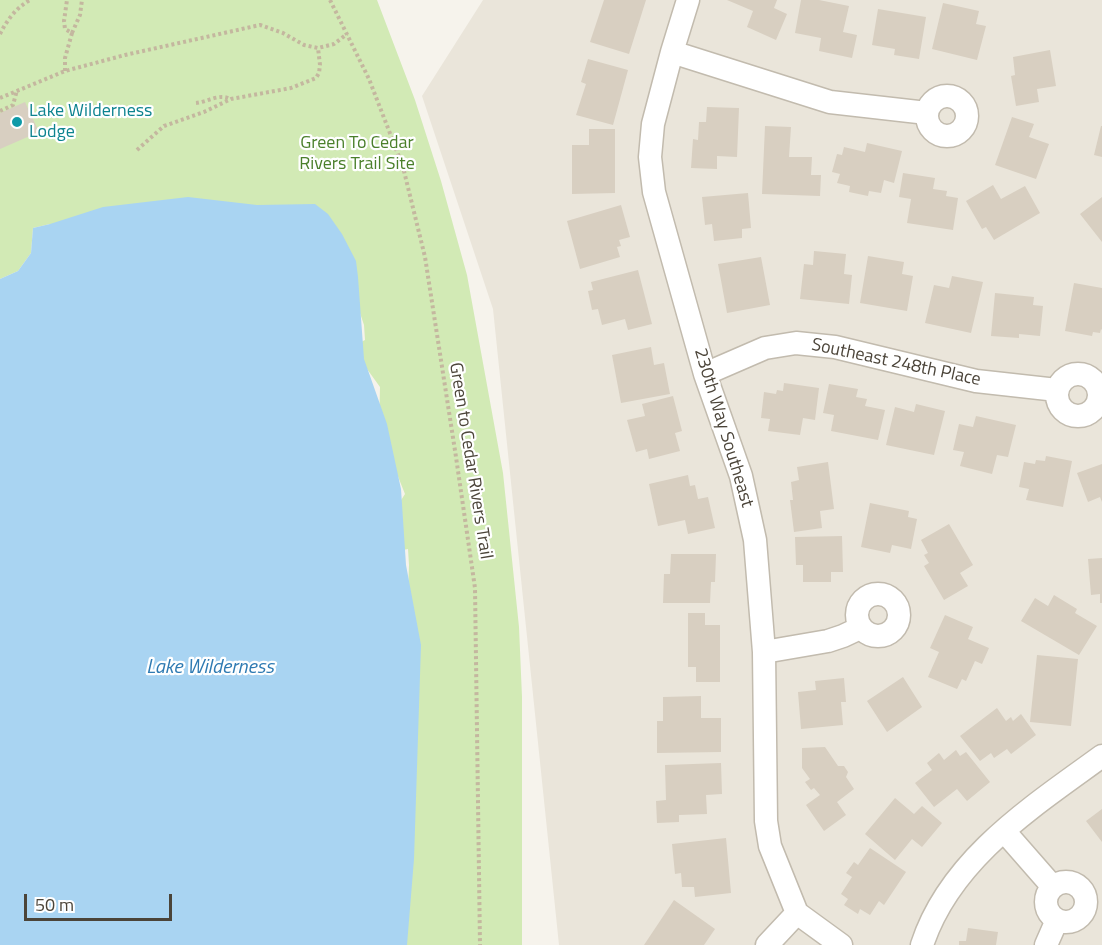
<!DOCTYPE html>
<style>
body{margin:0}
#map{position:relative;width:1102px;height:945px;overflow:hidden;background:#f6f3ec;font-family:"Titillium Web",sans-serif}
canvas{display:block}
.scale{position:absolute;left:24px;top:894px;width:148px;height:27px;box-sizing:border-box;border:3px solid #4b4439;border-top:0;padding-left:8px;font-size:18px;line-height:21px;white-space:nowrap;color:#4b4439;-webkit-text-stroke:4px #fff;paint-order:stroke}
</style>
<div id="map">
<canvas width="1102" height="945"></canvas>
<div class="scale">50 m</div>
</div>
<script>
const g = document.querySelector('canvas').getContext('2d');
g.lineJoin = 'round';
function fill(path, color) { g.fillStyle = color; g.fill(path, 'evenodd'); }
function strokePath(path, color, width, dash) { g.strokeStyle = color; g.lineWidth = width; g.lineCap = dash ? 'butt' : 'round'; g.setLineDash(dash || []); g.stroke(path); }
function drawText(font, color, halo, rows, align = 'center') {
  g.font = font + ' "Titillium Web",sans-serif'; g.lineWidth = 4.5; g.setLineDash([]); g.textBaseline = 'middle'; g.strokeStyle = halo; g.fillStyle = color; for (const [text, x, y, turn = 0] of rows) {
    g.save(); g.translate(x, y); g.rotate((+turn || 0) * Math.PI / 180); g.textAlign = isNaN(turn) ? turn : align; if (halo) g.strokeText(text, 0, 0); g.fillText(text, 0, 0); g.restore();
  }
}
const residential = new Path2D(`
 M483,0H1102V945H559L493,309L422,96Z`);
const green = new Path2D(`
 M0,0H377L415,100L441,181L467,275L503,473L519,627L522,697V945H395L409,565L408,549L403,550L398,505L405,494L379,429L380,387L367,369L347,349L365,340L364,325L354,295L50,224L33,228L31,253L18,271L0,279Z`);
const water = new Path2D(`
 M188,197L257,205L315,204L328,214L342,234L356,261L358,277L364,359L387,424L401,489L406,565L421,645L414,859L407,945H0V279L18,271L31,253L33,228L50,224L103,207Z`);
const building = new Path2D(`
 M604,0H646L629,54L590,42Z
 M727,0H777L774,8L787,14L776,40L747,27L753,11Z
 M801,0H819L849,6L843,32L857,35L852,58L819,51L821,38L795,33Z
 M943,3L979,11L976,24L986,26L977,60L932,49Z
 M878,9L926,17L919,59L894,55L895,49L872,45Z
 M1050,50L1056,86L1037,89L1039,102L1016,106L1011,76L1015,75L1013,57Z
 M588,59L628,70L613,125L576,115L586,84L581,82Z
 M25,102L39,132L0,149V113Z
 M707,107L739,108L737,157L717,156V169L691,168L693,139L698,140L699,122H706Z
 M1012,117L1034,124L1029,137L1049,144L1036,179L995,165Z
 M765,126L791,127L789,157H812L811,175H821L820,196L762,194Z
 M1101,126H1102V157L1094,155Z
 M589,129H615V193L572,194V145H589Z
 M867,143L902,151L894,183L884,180L881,193L869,191L868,196L849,192L850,186L837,183L840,174L832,172L837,154L842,155L844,147L865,152Z
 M903,173L935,178L933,189L947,191L946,196L958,198L953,230L907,223L911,199L899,197Z
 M993,185L1001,199L1025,186L1040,213L994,240L986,227L982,229L966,201Z
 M748,193L751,228L742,229V238L714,241L712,224L705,225L702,197Z
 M1102,197V242L1080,214Z
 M621,205L630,237L619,240L621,246L617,247L620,257L580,269L567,221Z
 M814,251L846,254L844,274L852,275L849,304L800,299L804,264L813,265Z
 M868,256L904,262L902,274L913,276L907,311L860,303Z
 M761,257L770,305L727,313L718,264Z
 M638,270L652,324L628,330L625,319L602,325L598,309L592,310L588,291L593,290L591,282Z
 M952,276L983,282L971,333L925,323L934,285L949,288Z
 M1074,283L1102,288V330L1101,329L1100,333L1093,332L1092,336L1065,331Z
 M995,293L1034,297L1033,305L1043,306L1040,336L1019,334V338L991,336Z
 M651,347L654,365L664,363L670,394L621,403L612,355Z
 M784,383L819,388L815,420L803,418L800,435L768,431L770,419L761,418L764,392L776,394L777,390L783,391Z
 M829,384L858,389L856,397L867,399L865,406L885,410L878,440L831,431L834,415L823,413Z
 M673,396L682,431L675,433L680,451L649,459L647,449L636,452L627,420L645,416L642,404Z
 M916,404L945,411L934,455L886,445L895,407L914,412Z
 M976,416L1016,425L1008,457L997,455L992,474L960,466L964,452L953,450L959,424L973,427Z
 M1046,456L1072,461L1063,507L1026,500L1029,489L1019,487L1024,462L1035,464L1036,460L1045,461Z
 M828,462L834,509L820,511L822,528L794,532L790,500H793L791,482L799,480L797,467Z
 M1102,464V502L1100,497L1088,502L1077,473Z
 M688,475L690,486L695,485L698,499L708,497L715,528L688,534L685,520L658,526L649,484Z
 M870,503L909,511L908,517L917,519L911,549L892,545L890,553L861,547Z
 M949,524L973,565L960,573L968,586L944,600L924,566L929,563L924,555L928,553L921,540Z
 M842,536L843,572H831V582H803V565H796L795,537Z
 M671,554H716L715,582H711L710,603H663L664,574H670Z
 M1102,558V603H1100V594L1091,595L1088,559Z
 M1054,595L1077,609L1075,613L1097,626L1079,655L1021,621L1035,598L1048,606Z
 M688,613H705V625H720V682H696V667H688Z
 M945,615L973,627L968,639L989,648L982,664L975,661L966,681L962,679L957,689L928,677L939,652L930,648Z
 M1037,655L1078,659L1071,726L1030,722Z
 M903,677L922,707L887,732L867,701Z
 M844,678L846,702H841L843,725L801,729L798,692L816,690L815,681Z
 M701,696V718H721V752L657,753V721H663V697Z
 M997,708L1006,721L1011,717L1013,721L1021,714L1036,735L1011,754L1007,749L994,758L991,753L980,761L960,736Z
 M825,747L838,766H844L848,772L846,777L854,789L837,802L846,815L824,831L806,805L820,795L814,788L811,790L805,782L810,779L802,768V748Z
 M956,750L960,756L966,752L990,782L967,801L957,789L934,807L915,783L932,770L927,763L939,753L944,760Z
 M721,763L722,794L706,795L707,814L679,815V822L657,823L656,801L666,800L665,765Z
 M895,798L914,814L922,806L942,823L922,847L912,839L895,860L865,834Z
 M1102,809V842L1086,821Z
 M726,838L731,893L695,897L694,887H682L681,873L675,874L672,844Z
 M870,848L906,872L884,905L879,901L870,915L860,909L858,914L844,905L848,899L841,894L852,877L846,873L854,862L858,865Z
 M674,900L715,929L704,945H644Z
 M968,928L998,932L996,945H959V941H966Z`);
const path = new Path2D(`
 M330,0L369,79L403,167L425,257L456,457L475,588L480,945
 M72,33L80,15L82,0
 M0,34C7,20 16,8 30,0
 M65,71V58L72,33L65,29L64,21L67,0
 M0,98L65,71L125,55L260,25L283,33L304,45L318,48L334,44L347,34
 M196,103C207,102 220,93 230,99
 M0,111L13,105L17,90
 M137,150L164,126L204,112L231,99L291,88L316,78L319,73L320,65L318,48`);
const minor = new Path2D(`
 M688,0L672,52L653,124L650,157L654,192L705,374L741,476L755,540L764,652L766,821L770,846L797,913L841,945
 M672,52L830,102L927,113
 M927 116a20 20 0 1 1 40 0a20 20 0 1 1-40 0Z
 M705,374L765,348L796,343L835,347L976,381L1057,390
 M1057 395a21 21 0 1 1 42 0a21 21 0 1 1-42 0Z
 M857 615a21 21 0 1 1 42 0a21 21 0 1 1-42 0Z
 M764,652L828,641L843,636L860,628
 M1004,831L1053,887
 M1046 902a20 20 0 1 1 40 0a20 20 0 1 1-40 0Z
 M767,945L797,913
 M922,945C950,859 1032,807 1102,756
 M1046,945L1057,920`);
const markers = [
 [17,122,6,"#0f9aa8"]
];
const cultureNames = [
 ["Lake Wilderness",29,112],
 ["Lodge",29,133]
];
const parkNames = [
 ["Green To Cedar",357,144],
 ["Rivers Trail Site",357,165]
];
const streetNames = [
 ["Southeast 248th Place",896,363,12],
 ["230th Way Southeast",723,428,73],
 ["Green to Cedar Rivers Trail",470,461,81]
];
const waterNames = [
 ["Lake Wilderness",210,668]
];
fill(residential, '#eae5da');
fill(green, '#d2eab5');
fill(water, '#a9d4f2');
fill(building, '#d8cfc1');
strokePath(minor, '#c2bbae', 25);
strokePath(path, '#c4b79f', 4, [3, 3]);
strokePath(minor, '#fff', 22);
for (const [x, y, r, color] of markers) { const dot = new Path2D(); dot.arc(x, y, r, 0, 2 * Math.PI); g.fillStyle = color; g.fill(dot); strokePath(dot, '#fff', 2); }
drawText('18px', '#0d838f', '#fff', cultureNames, 'left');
drawText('18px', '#4a7f2a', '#fff', parkNames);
drawText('18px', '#4b4439', '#fff', streetNames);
drawText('italic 20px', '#2e7ab2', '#fff', waterNames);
</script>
